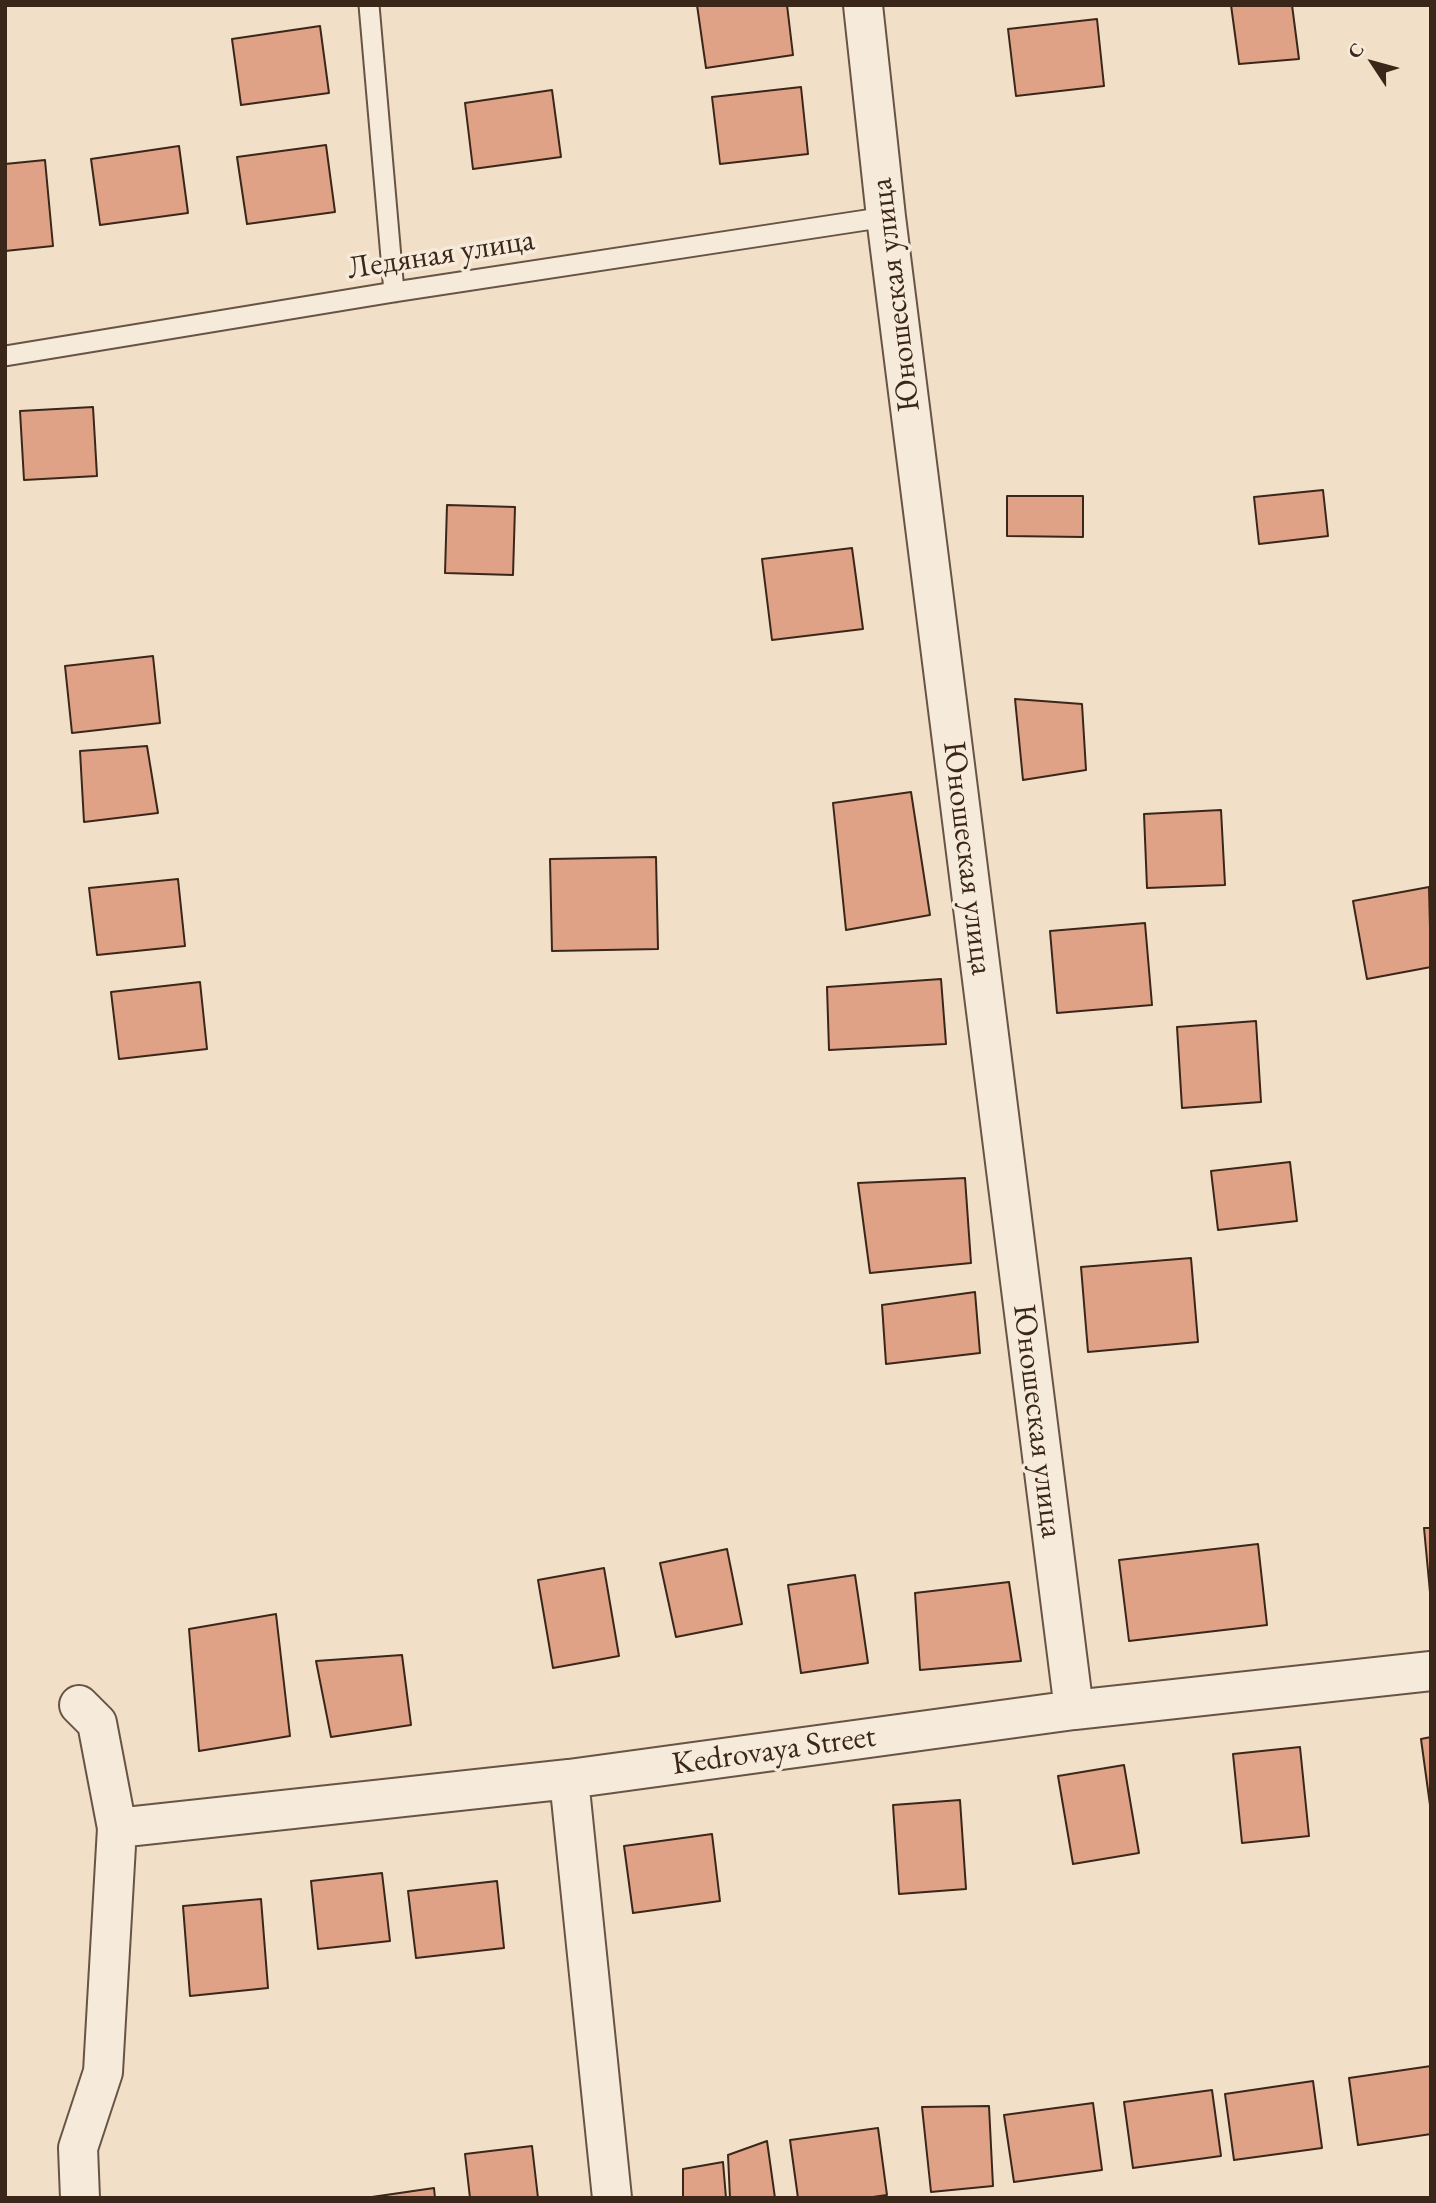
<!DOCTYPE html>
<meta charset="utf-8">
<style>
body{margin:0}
#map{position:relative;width:1436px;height:2203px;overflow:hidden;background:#f1e0c7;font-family:"EB Garamond",serif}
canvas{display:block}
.frame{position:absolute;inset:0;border:7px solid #3b261a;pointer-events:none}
.north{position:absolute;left:1338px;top:28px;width:70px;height:70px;-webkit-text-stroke:5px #f6ebdb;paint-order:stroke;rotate:306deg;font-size:19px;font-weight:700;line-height:28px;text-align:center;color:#3b261a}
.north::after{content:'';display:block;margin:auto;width:24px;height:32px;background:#3b261a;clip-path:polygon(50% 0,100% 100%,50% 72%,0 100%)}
</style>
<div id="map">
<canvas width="1436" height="2203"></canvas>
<div class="frame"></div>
<div class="north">С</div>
</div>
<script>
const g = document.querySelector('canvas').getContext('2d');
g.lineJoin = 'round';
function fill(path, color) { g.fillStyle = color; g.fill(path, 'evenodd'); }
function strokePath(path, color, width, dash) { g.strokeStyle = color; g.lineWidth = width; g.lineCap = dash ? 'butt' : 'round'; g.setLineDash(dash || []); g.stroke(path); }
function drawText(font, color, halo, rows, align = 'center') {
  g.font = font + ' "EB Garamond",serif'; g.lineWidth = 7; g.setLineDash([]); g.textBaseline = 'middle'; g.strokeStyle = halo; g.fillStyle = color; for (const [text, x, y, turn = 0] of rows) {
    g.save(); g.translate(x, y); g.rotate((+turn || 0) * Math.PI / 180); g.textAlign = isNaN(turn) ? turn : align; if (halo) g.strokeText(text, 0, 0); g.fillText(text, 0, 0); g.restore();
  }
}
const building = new Path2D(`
 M697,5H787L793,55L706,68Z
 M1231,5H1292L1299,59L1239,64Z
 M1097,19L1104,86L1016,96L1008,29Z
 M320,26L329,93L241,105L232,39Z
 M801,87L808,154L720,164L712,97Z
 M552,90L561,157L473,169L465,103Z
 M326,145L335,212L247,224L237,157Z
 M179,146L188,213L100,225L91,159Z
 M45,160L53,246L5,251V164Z
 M93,407L97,476L24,480L20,411Z
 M1323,490L1328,536L1259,544L1254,497Z
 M1007,496H1083V537L1007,536Z
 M447,505L515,507L513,575L445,573Z
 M852,548L863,629L772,640L762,559Z
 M153,656L160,723L72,733L65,666Z
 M1015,699L1082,704L1086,770L1023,780Z
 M147,746L158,813L84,822L80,751Z
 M911,792L930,915L846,930L833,803Z
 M1221,810L1225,885L1147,888L1144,814Z
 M656,857L658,949L552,951L550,859Z
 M178,879L185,946L97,955L89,888Z
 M1429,887L1431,967L1367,979L1353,901Z
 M1145,923L1152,1005L1057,1013L1050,931Z
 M941,979L946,1044L829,1050L827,987Z
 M200,982L207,1049L119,1059L111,992Z
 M1256,1021L1261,1102L1182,1108L1177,1027Z
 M1290,1162L1297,1221L1218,1230L1211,1171Z
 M965,1178L971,1263L870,1273L858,1183Z
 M1191,1258L1198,1342L1088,1352L1081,1267Z
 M975,1292L980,1353L886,1364L882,1305Z
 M1424,1528H1431V1603Z
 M1258,1544L1267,1625L1129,1641L1119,1560Z
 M727,1549L742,1624L676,1637L660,1563Z
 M604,1568L619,1656L553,1668L538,1580Z
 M855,1575L868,1663L801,1673L788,1585Z
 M1009,1582L1021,1661L920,1670L915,1593Z
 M276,1614L290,1736L199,1751L189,1629Z
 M402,1655L411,1725L331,1737L316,1661Z
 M1431,1737V1805H1430L1421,1739Z
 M1300,1747L1309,1836L1242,1843L1233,1754Z
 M1124,1765L1139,1853L1073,1864L1058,1776Z
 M960,1800L966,1889L899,1894L893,1805Z
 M712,1834L720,1901L633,1913L624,1846Z
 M382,1873L390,1941L318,1949L311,1881Z
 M497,1881L504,1948L416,1958L408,1891Z
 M261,1899L268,1988L190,1996L183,1906Z
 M1431,2066V2134L1358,2145L1349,2078Z
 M1313,2081L1322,2148L1234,2160L1225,2094Z
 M1212,2090L1221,2156L1133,2168L1124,2102Z
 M1093,2103L1102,2170L1014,2182L1004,2115Z
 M989,2106L993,2186L931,2192L922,2107Z
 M878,2128L887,2195L866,2198H798L790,2140Z
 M767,2141L775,2198H730L728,2155Z
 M532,2146L538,2198H470L465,2154Z
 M723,2162L726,2198H683V2169Z
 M434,2188L435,2198H365Z`);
const lane = new Path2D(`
 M369,5L394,292
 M5,356L394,292L886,217`);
const street = new Path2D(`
 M863,5L886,217L1074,1710
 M79,1705L97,1723L117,1828L103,2072L78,2148L80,2198
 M569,1779L612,2198
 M117,1828L569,1779L1074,1710L1431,1671`);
const streetNames = [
 ["Ледяная улица",441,255,-9],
 ["Юношеская улица",896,295,-97],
 ["Юношеская улица",967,858,83],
 ["Юношеская улица",1037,1421,83],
 ["Kedrovaya Street",774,1751,-8]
];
fill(building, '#dfa287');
strokePath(building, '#3b261a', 2);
strokePath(lane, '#685445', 23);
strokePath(street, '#685445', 42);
strokePath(lane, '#f6ebdb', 19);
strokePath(street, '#f6ebdb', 38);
drawText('32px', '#3b261a', '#f6ebdb', streetNames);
</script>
